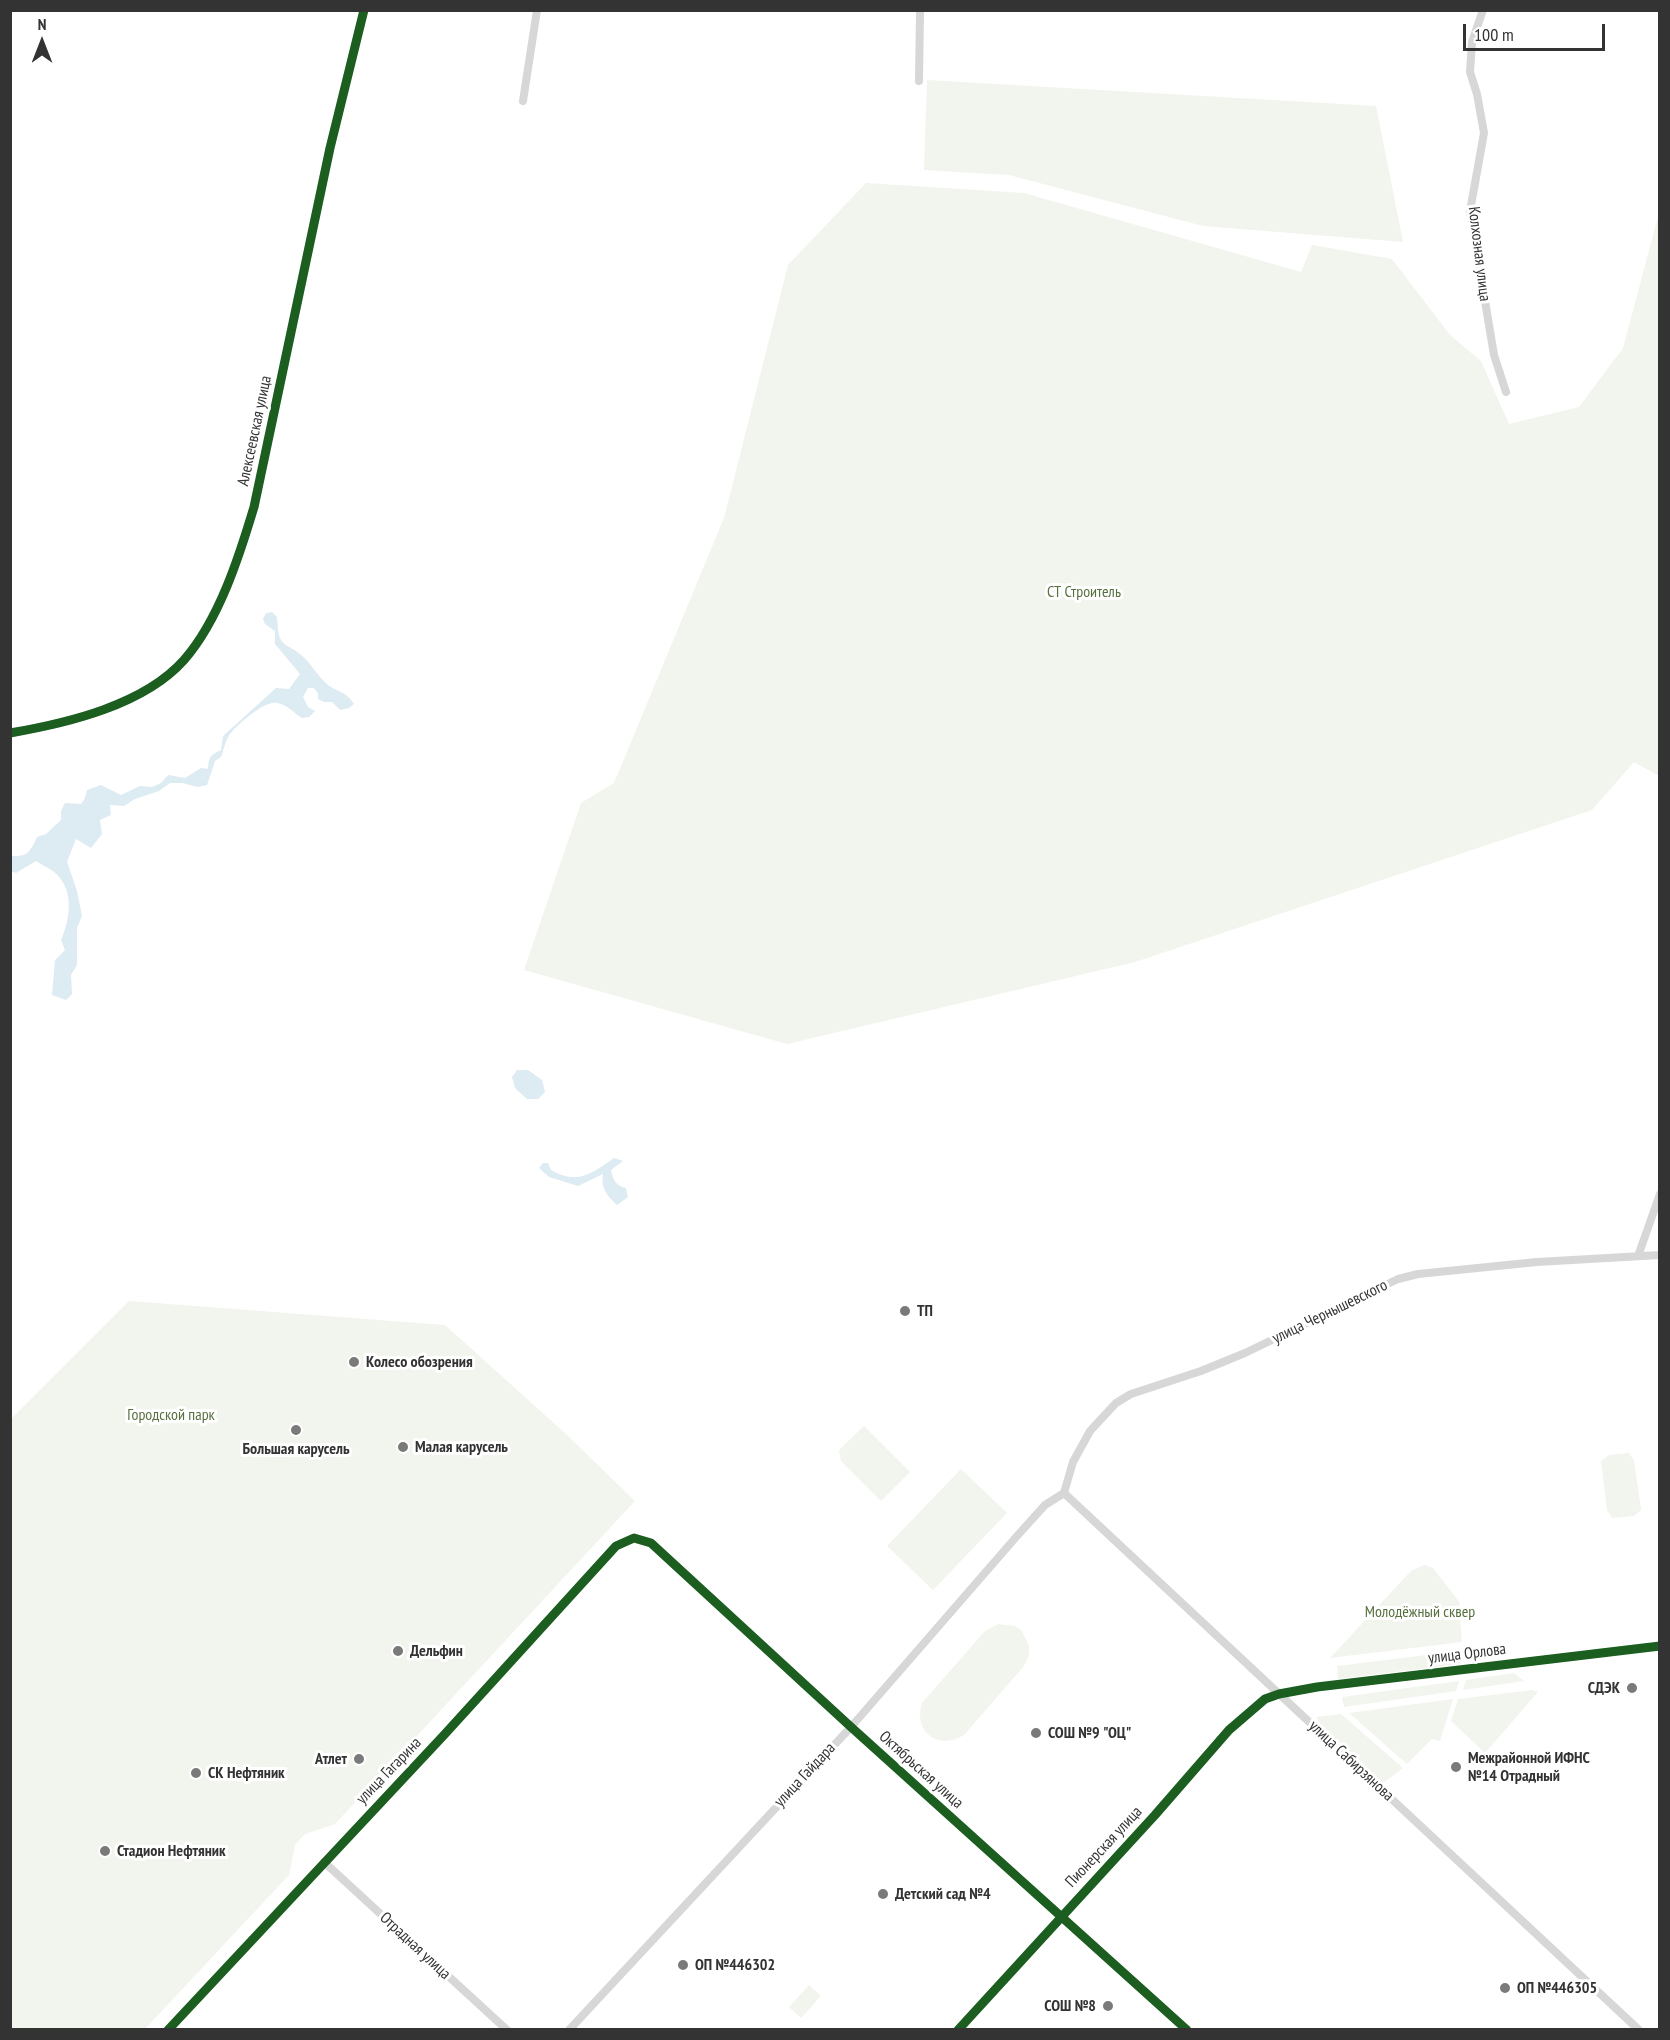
<!DOCTYPE html>
<meta charset="utf-8">
<style>
body{margin:0}
#map{position:relative;width:1670px;height:2040px;overflow:hidden;background:#fff;font-family:"PT Sans Narrow",sans-serif}
canvas{display:block}
.frame{position:absolute;inset:0;border:12px solid #333;pointer-events:none}
.north{position:absolute;left:12px;top:12px;width:60px;height:60px;-webkit-text-stroke:4px #fff;paint-order:stroke;rotate:0deg;font-size:16px;font-weight:700;line-height:24px;text-align:center;color:#333}
.north::after{content:'';display:block;margin:auto;width:21px;height:27px;background:#333;clip-path:polygon(50% 0,100% 100%,50% 72%,0 100%)}
.scale{position:absolute;left:1463px;top:24px;width:142px;height:27px;box-sizing:border-box;border:3px solid #333;border-top:0;padding-left:8px;font-size:18px;line-height:21px;white-space:nowrap;color:#333;-webkit-text-stroke:4px #fff;paint-order:stroke}
</style>
<div id="map">
<canvas width="1670" height="2040"></canvas>
<div class="frame"></div>
<div class="north">N</div>
<div class="scale">100 m</div>
</div>
<script>
const g = document.querySelector('canvas').getContext('2d');
g.lineJoin = 'round';
function fill(path, color) { g.fillStyle = color; g.fill(path, 'evenodd'); }
function strokePath(path, color, width, dash) { g.strokeStyle = color; g.lineWidth = width; g.lineCap = dash ? 'butt' : 'round'; g.setLineDash(dash || []); g.stroke(path); }
function drawText(font, color, halo, rows, align = 'center') {
  g.font = font + ' "PT Sans Narrow",sans-serif'; g.lineWidth = 6; g.setLineDash([]); g.textBaseline = 'middle'; g.strokeStyle = halo; g.fillStyle = color; for (const [text, x, y, turn = 0] of rows) {
    g.save(); g.translate(x, y); g.rotate((+turn || 0) * Math.PI / 180); g.textAlign = isNaN(turn) ? turn : align; if (halo) g.strokeText(text, 0, 0); g.fillText(text, 0, 0); g.restore();
  }
}
const green = new Path2D(`
 M927,80L1376,106L1403,242L1203,226L1009,175L924,170Z
 M866,183L1024,193L1301,272L1312,245L1392,259L1450,335L1481,361L1509,424L1579,407L1623,348L1659,213V776L1634,762L1592,810L1135,962L787,1044L524,970L581,803L614,783L724,518L788,265Z
 M129,1301L445,1325L567,1435L635,1501L335,1824L305,1834L295,1845L289,1875L145,2029H11V1419Z
 M864,1426L910,1472L881,1501L841,1461L839,1450Z
 M1629,1453L1634,1460L1641,1510L1634,1516L1612,1518L1607,1510L1601,1461L1609,1455Z
 M961,1469L1007,1513L933,1590L887,1546Z
 M1424,1565L1433,1568L1460,1603L1459,1607L1462,1642L1330,1658L1411,1571Z
 M998,1624L1015,1626L1022,1631L1029,1646V1655L1024,1666L964,1735C938,1751 913,1732 922,1703L985,1631Z
 M1459,1651L1460,1664L1338,1679L1337,1666Z
 M1514,1673L1524,1681L1463,1690L1466,1680Z
 M1459,1681L1456,1691L1344,1707L1342,1697Z
 M1533,1690L1538,1692L1485,1753L1451,1721L1458,1699Z
 M1453,1699L1440,1741L1432,1739L1407,1764L1349,1713Z
 M1341,1714L1403,1768L1383,1783L1319,1723L1317,1717Z
 M809,1985L821,1996L801,2018L789,2007Z`);
const water = new Path2D(`
 M272,612L277,617C278,624 277,633 281,640C285,646 290,647 296,651C310,660 316,675 328,685C339,693 346,691 354,704L349,708L340,710L332,702H324L318,699V693L314,688H308L303,697L308,707L315,711L309,717L302,718C294,713 286,704 277,703C265,700 238,724 230,734C225,741 224,749 221,757L215,761L207,785L198,787L182,783H170L159,791L135,799L124,806L110,805L111,815L100,820L102,834L91,848L76,839L67,862L77,891L82,916L77,928V965L71,975L72,994L66,1000L52,995L55,960L65,950L61,940C69,921 74,896 60,878C55,871 44,866 36,861L16,873L11,871V856C28,857 30,852 37,837L46,834L61,820V811L65,803L81,804L85,798L87,790L101,785L121,795L140,786L152,787L161,783L168,775L185,778L201,768L208,769C209,757 210,755 221,750L223,736L276,688L289,689L300,674L275,644V631L265,624L263,619L266,613Z
 M517,1070H528L542,1080L545,1092L538,1099H527L515,1088L512,1077Z
 M614,1158L623,1161L611,1170C613,1180 616,1186 626,1188L628,1197L617,1205C606,1195 601,1188 603,1174L578,1186L549,1177L539,1168L543,1163H548L551,1170C578,1185 591,1174 614,1158Z`);
const street = new Path2D(`
 M1483,10L1472,42L1470,72L1477,94L1484,133L1470,211L1494,355L1506,392
 M919,81L920,10
 M523,101L537,10
 M10,733C68,723 144,705 184,660C219,620 239,557 254,507L330,148L364,10
 M1638,1256L1660,1194
 M1064,1493L1639,2030
 M1064,1493L1073,1462L1090,1431L1116,1403L1131,1394L1201,1371L1245,1353L1398,1279L1418,1274L1537,1262L1660,1255
 M324,1862L507,2030
 M168,2030L444,1735L616,1546L634,1538L651,1543L851,1727L1187,2030
 M569,2030L851,1727L1017,1536L1045,1505L1064,1493
 M958,2030L1155,1815L1229,1730L1265,1699L1279,1694L1317,1687L1660,1646`);
const cycleway = new Path2D(`
 M10,733C68,723 144,705 184,660C219,620 239,557 254,507L330,148L364,10
 M168,2030L444,1735L616,1546L634,1538L651,1543L851,1727L1187,2030
 M958,2030L1155,1815L1229,1730L1265,1699L1279,1694L1317,1687L1660,1646`);
const markers = [
 [905,1311,6,"#7a7a7a"],
 [354,1362,6,"#7a7a7a"],
 [296,1430,6,"#7a7a7a"],
 [403,1447,6,"#7a7a7a"],
 [398,1651,6,"#7a7a7a"],
 [1632,1688,6,"#7a7a7a"],
 [1036,1733,6,"#7a7a7a"],
 [359,1759,6,"#7a7a7a"],
 [1456,1767,6,"#7a7a7a"],
 [196,1773,6,"#7a7a7a"],
 [105,1851,6,"#7a7a7a"],
 [883,1894,6,"#7a7a7a"],
 [683,1965,6,"#7a7a7a"],
 [1505,1988,6,"#7a7a7a"],
 [1108,2006,6,"#7a7a7a"]
];
const streetNames = [
 ["Колхозная улица",1479,254,83],
 ["Алексеевская улица",255,431,-78],
 ["улица Чернышевского",1330,1312,-26],
 ["улица Орлова",1467,1654,-7],
 ["улица Сабирзянова",1351,1761,43],
 ["Октябрьская улица",921,1770,42],
 ["улица Гагарина",389,1771,-46],
 ["улица Гайдара",805,1775,-47],
 ["Пионерская улица",1104,1847,-47],
 ["Отрадная улица",415,1946,43]
];
const parkNames = [
 ["СТ Строитель",1084,592],
 ["Городской парк",171,1415],
 ["Молодёжный сквер",1420,1612]
];
const poiNames = [
 ["ТП",917,1311],
 ["Колесо обозрения",366,1362],
 ["Малая карусель",415,1447],
 ["Большая карусель",296,1449,"center"],
 ["Дельфин",410,1651],
 ["СДЭК",1620,1688,"right"],
 ["СОШ №9 \"ОЦ\"",1048,1733],
 ["Межрайонной ИФНС",1468,1758],
 ["№14 Отрадный",1468,1776],
 ["Атлет",347,1759,"right"],
 ["СК Нефтяник",208,1773],
 ["Стадион Нефтяник",117,1851],
 ["Детский сад №4",895,1894],
 ["ОП №446302",695,1965],
 ["ОП №446305",1517,1988],
 ["СОШ №8",1096,2006,"right"]
];
fill(green, '#f1f5ed');
fill(water, '#ddebf3');
strokePath(street, '#d7d7d7', 8);
strokePath(cycleway, '#1b5e20', 9);
for (const [x, y, r, color] of markers) { const dot = new Path2D(); dot.arc(x, y, r, 0, 2 * Math.PI); g.fillStyle = color; g.fill(dot); strokePath(dot, '#fff', 2); }
drawText('16px', '#333', '#fff', streetNames);
drawText('16px', '#56703f', '#fff', parkNames);
drawText('bold 16px', '#333', '#fff', poiNames, 'left');
</script>
